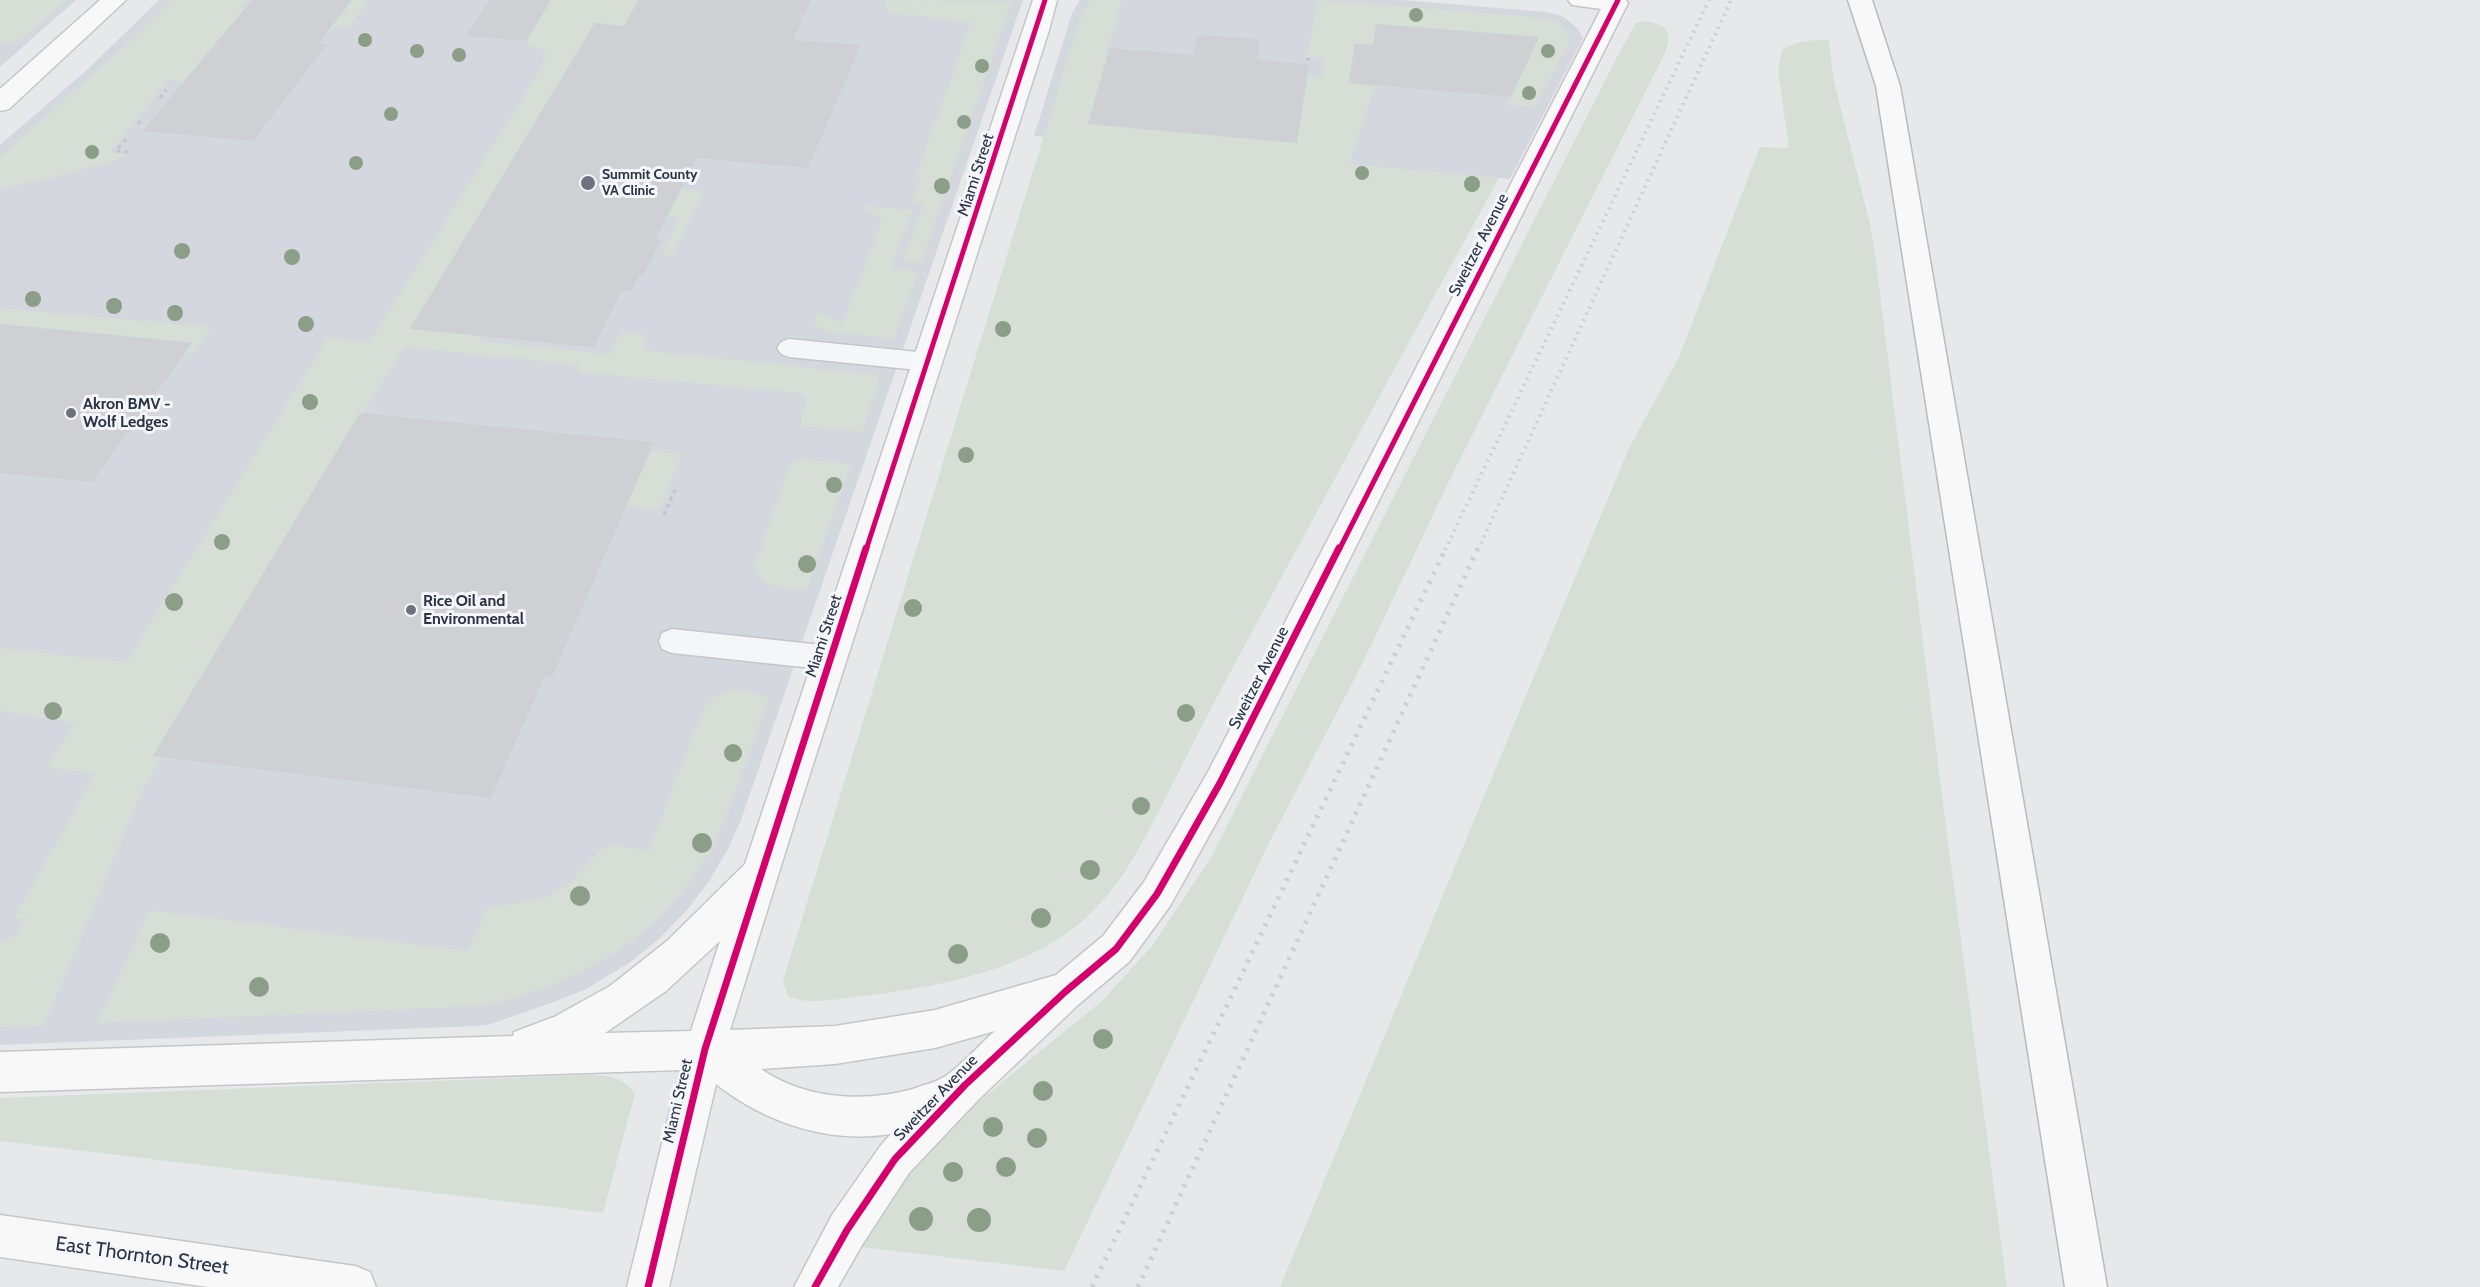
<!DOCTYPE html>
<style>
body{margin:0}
canvas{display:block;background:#e6e8ea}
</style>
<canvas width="2480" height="1287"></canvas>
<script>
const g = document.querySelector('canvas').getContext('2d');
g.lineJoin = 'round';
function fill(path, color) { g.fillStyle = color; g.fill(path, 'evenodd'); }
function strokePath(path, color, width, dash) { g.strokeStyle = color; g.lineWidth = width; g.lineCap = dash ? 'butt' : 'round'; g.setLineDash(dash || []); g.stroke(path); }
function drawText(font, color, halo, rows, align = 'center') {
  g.font = font + ' Cabin,sans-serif'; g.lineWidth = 6; g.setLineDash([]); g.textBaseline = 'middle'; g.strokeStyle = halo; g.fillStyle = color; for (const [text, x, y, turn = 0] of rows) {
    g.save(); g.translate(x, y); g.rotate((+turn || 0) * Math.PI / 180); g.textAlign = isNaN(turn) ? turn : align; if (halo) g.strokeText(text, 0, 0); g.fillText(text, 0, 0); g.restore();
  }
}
const built = new Path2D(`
 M0,0H76L0,67Z
 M159,0H1023L741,820L729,847L710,880L687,910L659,939L629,963L586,989L554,1002L488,1025L476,1026L0,1045V145L89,68Z
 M1080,0H1403L1547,12L1564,17L1578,29L1583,38L1510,179L1034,136L1072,13Z`);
const green = new Path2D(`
 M0,0H66L23,39L0,44Z
 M171,0H247L242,7L341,15L352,0H369L350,26L335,28L318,43L222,35L184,82L168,80L110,153L126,155L123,158L56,177L0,189V157L139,33Z
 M551,0H639L624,26L595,23L410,329L482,336L479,341L609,354L621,332L648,335L642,350L880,375L862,432L802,426C799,415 809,406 805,396L799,393L577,372L580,365L404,347L363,413H360L154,755L162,757L142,791L44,1026L0,1027V942L16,935L26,919L14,918L96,773L47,768L75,723L0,711V648L126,662L328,338L369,343L541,69L546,53L544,50L527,45L526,41Z
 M886,0L1012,1L921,263L903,261L924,203L912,202L920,177L916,176L971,22L892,13L884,8Z
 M1092,0H1122L1088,124L1297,143L1307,76L1322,77L1324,58L1306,57L1319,0L1546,18C1558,21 1569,29 1570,42L1535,107L1507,105L1539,37L1377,24L1373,45L1355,44L1349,83L1375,86L1350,164L1499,178C1407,345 1316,513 1225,682C1204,721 1184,761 1164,801C1143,842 1124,881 1091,913C1033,971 930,989 852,997C832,1000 807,1005 788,996L783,982L785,974L1080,19L1085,8Z
 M1643,21C1669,24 1673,32 1664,55L1453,473L1362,664L1268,845L1064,1271L861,1247L885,1207L924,1153L956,1120L1102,1001L1152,946L1210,859L1617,57L1636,23Z
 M1815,40H1829L1833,77L1870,224L1876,262L1944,812L2007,1287H1280L1629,448L1679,357L1760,147L1789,148L1778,72L1782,50L1796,43Z
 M681,189L704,191L673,256L662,255L680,217L661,215L668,201L675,202Z
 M860,205L912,210L891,268L918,272L894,339L828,332L814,324L815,316L821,312L842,325L882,220Z
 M0,308L212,327L193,354L185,353L192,342L0,324Z
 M650,451L682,454L659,510L626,506Z
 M799,459L851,464L807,590C788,587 757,590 755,565L790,464Z
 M737,689L769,697C751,745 737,797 714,843C668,935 580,984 483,1006L97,1023L150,910L468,951L487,908L538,900L551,895L570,883L600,850L609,845L649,850L704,707L715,697Z
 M586,1075C607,1075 621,1076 635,1093L603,1213L0,1141V1098Z`);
const building = new Path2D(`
 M252,0H352L319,43L327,44L253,141L143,131Z
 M490,0H551L526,41L466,36Z
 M639,0H811L793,40L861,45L808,168L696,158L656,239L661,240L644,275H639L631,291L622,290L594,347L410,329L595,23L624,26Z
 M1376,24L1539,37L1511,97L1349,83L1355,44L1373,45Z
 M1198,35L1260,39L1257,60L1309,64L1297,143L1088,124L1110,48L1193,55Z
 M0,324L192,343L92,482L0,473Z
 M360,413L654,442L552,677L545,676L491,798L153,756Z`);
const path = new Path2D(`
 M1306,59L1313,60
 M160,98L166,90
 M138,124L143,118
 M126,139L116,151L128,152
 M664,515L677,485`);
const lane = new Path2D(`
 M789,339L928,353L936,356L940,362L936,368L928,371L789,357L781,354L777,348L781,342Z
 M672,629L831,646L841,650L845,658L841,666L831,670L672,653L662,649L659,641L662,633Z`);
const secondary = new Path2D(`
 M100,0H126L9,109L0,111V89Z
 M1033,0H1057L1049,30L799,808L730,1030L835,1026L935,1010L1056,975L1103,936L1144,882L1208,772L1601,9L1572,5L1568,0H1626L1628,3L1232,794L1170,906L1129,962L1079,1004L979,1099L909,1173L862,1245L838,1287H794L832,1215L881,1145L891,1134C828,1144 766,1123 716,1084L669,1287H627L680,1070L0,1092V1052L513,1036L514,1032L554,1017L610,986L667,941L745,864ZM720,941L691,1031L605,1033L666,991ZM995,1031C979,1045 964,1063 947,1075C938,1082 923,1085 913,1089C862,1103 805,1099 761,1069L835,1064L935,1048Z
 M0,1215L355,1266L370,1272L376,1287H208L0,1257Z`);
const highway = new Path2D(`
 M1848,0H1872L1900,86L2107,1287H2065L1876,86Z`);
const railFar1 = new Path2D(`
 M1445,550L1709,0
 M1478,550L1731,0`);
const rail = new Path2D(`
 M1092,1287L1446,548
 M1138,1287L1478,548`);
const cyclewayFar1 = new Path2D(`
 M866,550L1045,0
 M1339,550L1618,0`);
const cycleway = new Path2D(`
 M648,1287L705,1049L866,548
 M815,1287L847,1230L895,1159L965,1085L1066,991L1116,949L1157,894L1220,783L1339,548`);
const trees = [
 [1416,15,7],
 [365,40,7],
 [417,51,7],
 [1548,51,7],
 [459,55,7],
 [982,66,7],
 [1529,93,7],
 [391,114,7],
 [964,122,7],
 [92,152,7],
 [356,163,7],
 [1362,173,7],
 [1472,184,8],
 [942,186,8],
 [182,251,8],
 [292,257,8],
 [33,299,8],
 [114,306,8],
 [175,313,8],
 [306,324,8],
 [1003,329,8],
 [310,402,8],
 [966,455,8],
 [834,485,8],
 [222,542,8],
 [807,564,9],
 [174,602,9],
 [913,608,9],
 [53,711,9],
 [1186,713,9],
 [733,753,9],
 [1141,806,9],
 [702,843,10],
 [1090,870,10],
 [580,896,10],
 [1041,918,10],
 [160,943,10],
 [958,954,10],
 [259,987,10],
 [1103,1039,10],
 [1043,1091,10],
 [993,1127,10],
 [1037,1138,10],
 [1006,1167,10],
 [953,1172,10],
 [921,1219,12],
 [979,1220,12]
];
const markers = [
 [588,183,8,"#6c737f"],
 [71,413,6,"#6c737f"],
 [411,610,6,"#6c737f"]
];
const farPoinames = [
 ["Summit County",602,175],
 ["VA Clinic",602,191]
];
const streetNames = [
 ["Miami Street",976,175,-72],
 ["Sweitzer Avenue",1479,245,-63],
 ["Miami Street",824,636,-72],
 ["Sweitzer Avenue",1259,678,-63],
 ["Sweitzer Avenue",936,1098,-46],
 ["Miami Street",678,1101,-77]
];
const poiNames = [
 ["Akron BMV -",83,404],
 ["Wolf Ledges",83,422],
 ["Rice Oil and",423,601],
 ["Environmental",423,619]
];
const nearStreetnames = [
 ["East Thornton Street",142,1256,8]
];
fill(built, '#d4d7dd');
fill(green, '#d6ded6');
fill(building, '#ced0d3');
strokePath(lane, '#c4c6c8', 3);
strokePath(secondary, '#c4c6c8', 3);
strokePath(highway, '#b8bbbf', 3);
strokePath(path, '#c5c6ca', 3, [4, 4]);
fill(lane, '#f5f6f7');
fill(secondary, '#f8f8f8');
fill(highway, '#f8f8f8');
strokePath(railFar1, '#cecfd2', 4, [2, 5]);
strokePath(rail, '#cecfd2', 5, [3, 7]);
strokePath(cyclewayFar1, '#d6006c', 5);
strokePath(cycleway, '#d6006c', 7);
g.fillStyle = '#8a9e88';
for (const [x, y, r] of trees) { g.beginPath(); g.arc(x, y, r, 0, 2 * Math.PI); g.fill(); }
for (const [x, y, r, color] of markers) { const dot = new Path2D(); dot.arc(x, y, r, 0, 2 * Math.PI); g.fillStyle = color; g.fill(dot); strokePath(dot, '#f4f6f9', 2); }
drawText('bold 14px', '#2b3445', '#f4f6f9', farPoinames, 'left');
drawText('16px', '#2b3445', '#f4f6f9', streetNames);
drawText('bold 16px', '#2b3445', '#f4f6f9', poiNames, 'left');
drawText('20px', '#2b3445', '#f4f6f9', nearStreetnames);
</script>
